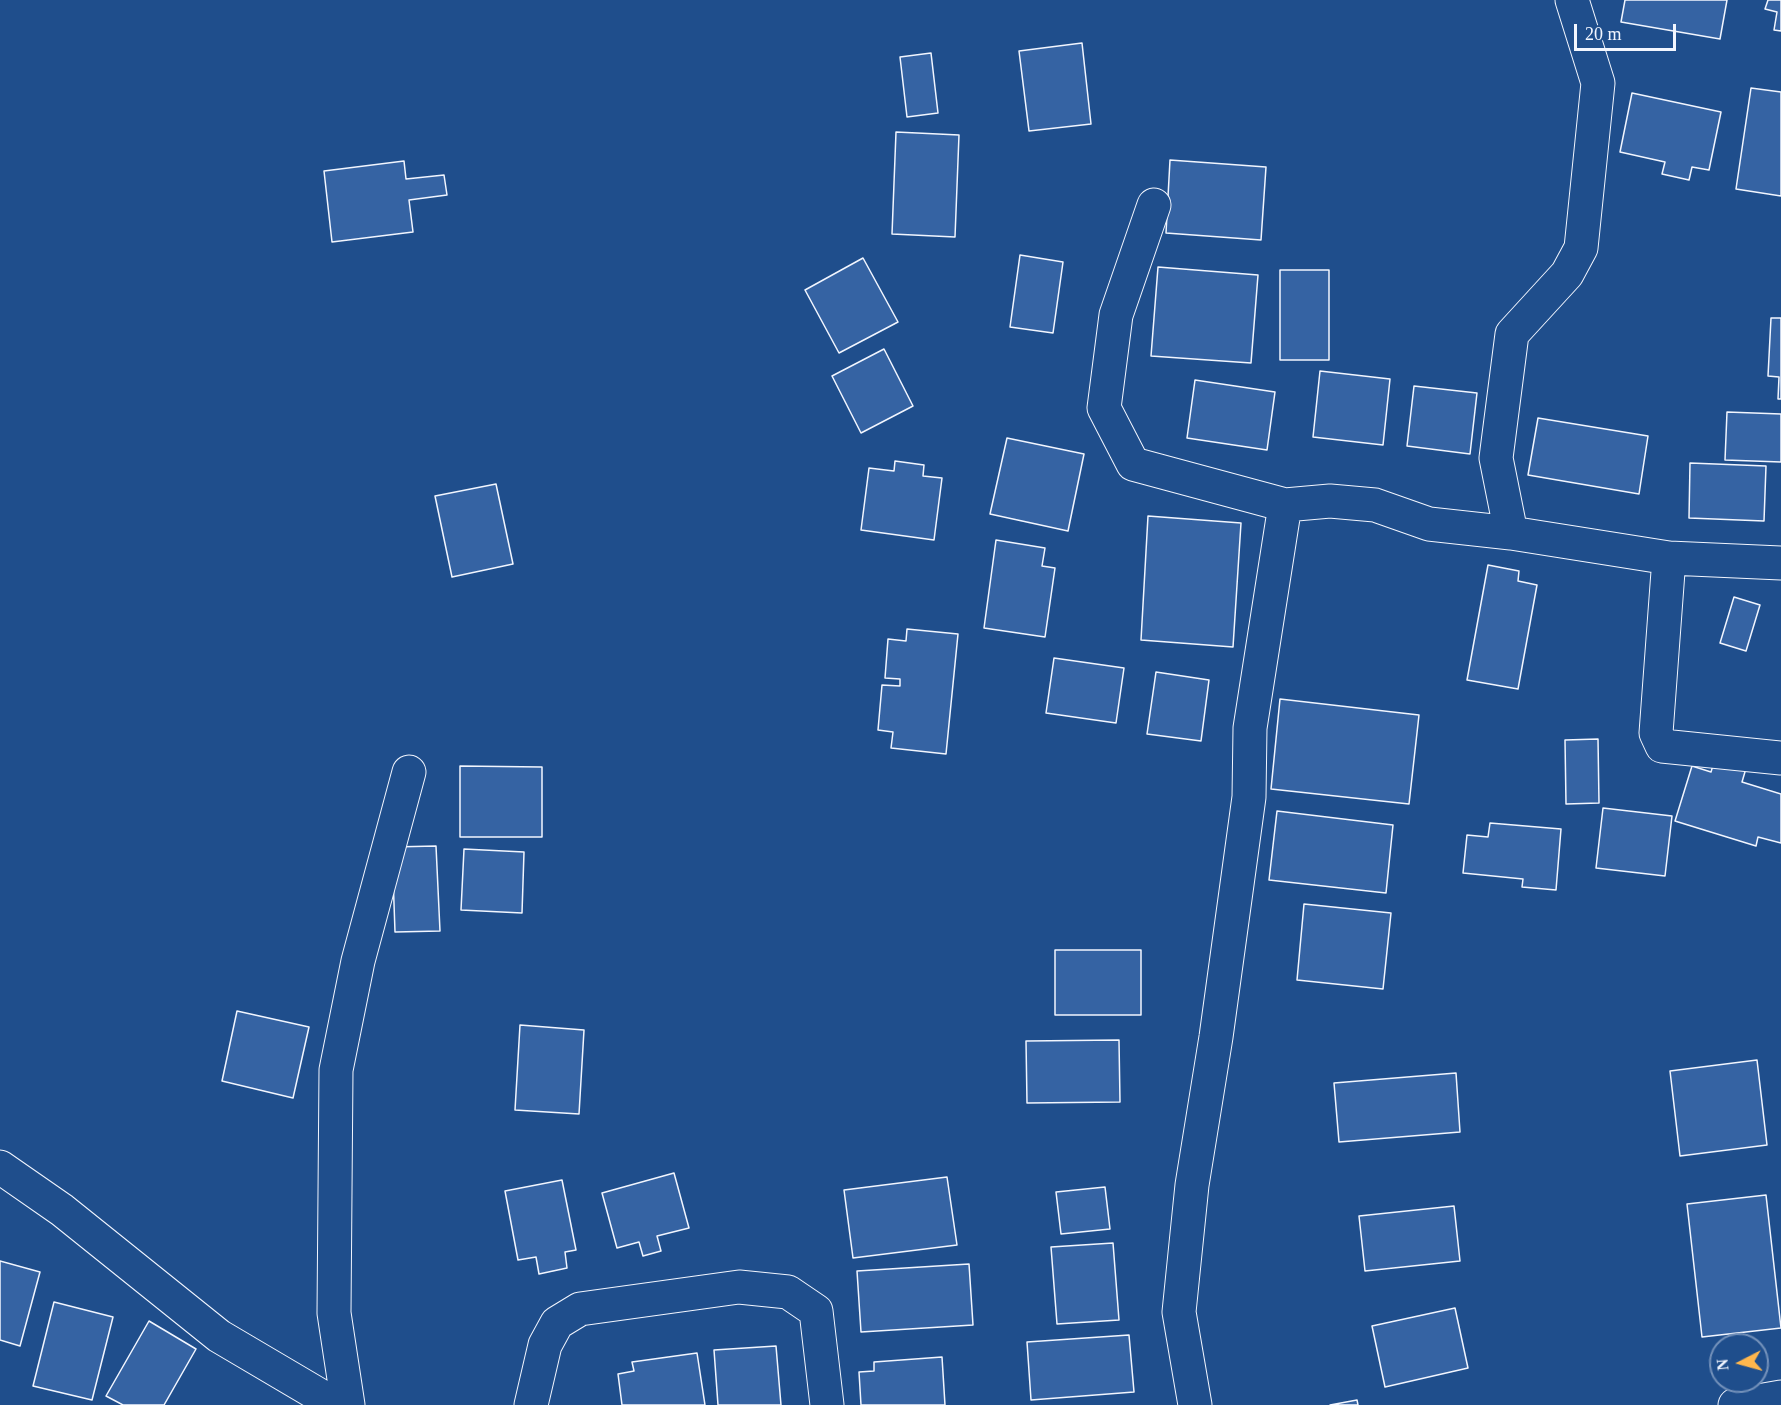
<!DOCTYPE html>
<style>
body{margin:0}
#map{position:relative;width:1781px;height:1405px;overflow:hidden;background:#1f4e8c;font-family:"Times New Roman",serif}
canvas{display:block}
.north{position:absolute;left:1709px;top:1333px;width:60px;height:60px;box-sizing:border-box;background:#1f4e8c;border:2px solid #7391ba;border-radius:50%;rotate:264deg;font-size:16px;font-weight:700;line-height:24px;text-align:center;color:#f2f6ff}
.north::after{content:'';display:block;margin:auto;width:21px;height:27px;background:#ffb74d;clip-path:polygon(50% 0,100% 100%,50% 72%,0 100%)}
.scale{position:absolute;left:1574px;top:24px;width:102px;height:27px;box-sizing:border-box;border:3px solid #f2f6ff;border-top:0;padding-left:8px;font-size:18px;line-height:21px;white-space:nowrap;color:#f2f6ff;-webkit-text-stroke:4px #1f4e8c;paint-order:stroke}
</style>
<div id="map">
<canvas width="1781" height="1405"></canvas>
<div class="north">N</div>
<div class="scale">20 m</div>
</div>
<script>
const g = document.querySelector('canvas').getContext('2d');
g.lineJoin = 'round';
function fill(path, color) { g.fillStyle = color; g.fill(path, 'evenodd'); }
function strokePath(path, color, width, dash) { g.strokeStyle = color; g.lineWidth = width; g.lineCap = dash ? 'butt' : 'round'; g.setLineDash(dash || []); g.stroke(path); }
const building = new Path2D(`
 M1625,0H1727L1720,39L1621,22Z
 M1768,0H1781V31L1774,30L1777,12L1765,9Z
 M1082,43L1091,124L1029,131L1019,51Z
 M931,53L938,113L907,117L900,57Z
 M1751,88L1781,92V196L1736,189Z
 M1632,93L1721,112L1709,170L1692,167L1689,180L1662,174L1665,162L1620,152Z
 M896,132L959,135L955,237L892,234Z
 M1170,160L1266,167L1261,240L1166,233Z
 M404,161L406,179L444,175L447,195L409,200L413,232L332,242L324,171Z
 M1020,255L1063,262L1053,333L1010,327Z
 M863,258L898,322L839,353L805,290Z
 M1158,267L1258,275L1251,363L1151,356Z
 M1280,270H1329V360H1280Z
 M1771,318H1781V399H1778L1779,377L1768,376Z
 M884,349L913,406L861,433L832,376Z
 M1320,371L1390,379L1383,445L1313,437Z
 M1195,380L1275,392L1267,450L1187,438Z
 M1414,386L1477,393L1470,454L1407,446Z
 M1727,412L1781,414V462L1725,460Z
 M1538,418L1648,436L1639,494L1528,475Z
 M1007,438L1084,454L1068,531L990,514Z
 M895,461L924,465L923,476L942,478L934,540L861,530L869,468L894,471Z
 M1690,463L1766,466L1764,521L1689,518Z
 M496,484L513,564L452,577L435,496Z
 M1148,516L1241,523L1233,647L1141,640Z
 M996,540L1045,548L1042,566L1055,568L1045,637L984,628Z
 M1488,565L1519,571L1518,581L1537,585L1518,689L1467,680Z
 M1734,597L1760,605L1746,651L1720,643Z
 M907,629L958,634L946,754L891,748L893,732L878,730L882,685L900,686V679L885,678L888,639L906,641Z
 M1054,658L1124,668L1116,723L1046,713Z
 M1156,672L1209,680L1201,741L1147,734Z
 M1280,699L1419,715L1409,804L1271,789Z
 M1598,739L1599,803L1566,804L1565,740Z
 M1716,755L1747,765L1742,782L1781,794V843L1758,837L1756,846L1675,821L1692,766L1711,772Z
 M460,766L542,767V837H460Z
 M1603,808L1672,816L1665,876L1596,868Z
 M1277,811L1393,825L1386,893L1269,880Z
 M1490,823L1561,829L1556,890L1522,887L1523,879L1463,873L1467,835L1488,837Z
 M436,846L440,931L395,932L392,847Z
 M464,849L524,852L522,913L461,910Z
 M1304,904L1391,913L1383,989L1297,980Z
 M1055,950H1141V1015H1055Z
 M237,1011L309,1027L293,1098L222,1081Z
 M520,1025L584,1030L579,1114L515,1110Z
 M1119,1040L1120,1102L1027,1103L1026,1041Z
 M1757,1060L1767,1145L1680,1156L1670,1071Z
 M1456,1073L1460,1132L1339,1142L1334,1083Z
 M674,1173L689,1228L657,1236L661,1251L643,1256L639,1242L617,1248L602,1193Z
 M947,1177L957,1245L853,1258L844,1190Z
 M562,1180L576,1250L565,1252L567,1268L539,1274L536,1257L518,1260L505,1191Z
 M1105,1187L1110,1229L1061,1234L1056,1192Z
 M1766,1195L1781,1328L1702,1337L1687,1204Z
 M1454,1206L1460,1261L1365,1271L1359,1216Z
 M1113,1243L1119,1320L1057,1324L1051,1247Z
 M0,1261L40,1272L20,1346L0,1340Z
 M969,1264L973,1325L861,1332L857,1271Z
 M54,1302L113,1317L92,1400L33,1386Z
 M1455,1308L1468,1368L1385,1387L1372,1326Z
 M149,1321L196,1349L164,1405H123L106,1396Z
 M1129,1335L1134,1392L1031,1400L1027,1342Z
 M776,1346L781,1405H718L714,1350Z
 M697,1353L705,1405H622L618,1374L634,1371L632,1362Z
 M942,1357L945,1405H861L859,1372L874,1371V1362Z
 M1357,1400L1358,1405H1330Z`);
const minor = new Path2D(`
 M1154,205L1116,315L1104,408L1133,464L1285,505L1330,501L1375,505L1429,524L1511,533L1669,558L1781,563
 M1511,533L1496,458L1512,334L1567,274L1581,248L1598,83L1572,0
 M1669,558L1656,733L1662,746L1781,758
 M0,1167L62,1210L219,1336L336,1405
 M348,1405L334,1313L336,1070L358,961L409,772
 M531,1405L545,1345L557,1323L580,1309L739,1287L788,1292L816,1311L827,1405
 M1195,1405L1179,1312L1192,1185L1216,1037L1249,797L1250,728L1285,505
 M1735,1405L1781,1397`);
fill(building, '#3563a3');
strokePath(building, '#f2f6ff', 1.5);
strokePath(minor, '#f2f6ff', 35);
strokePath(minor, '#1f4e8c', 33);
</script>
